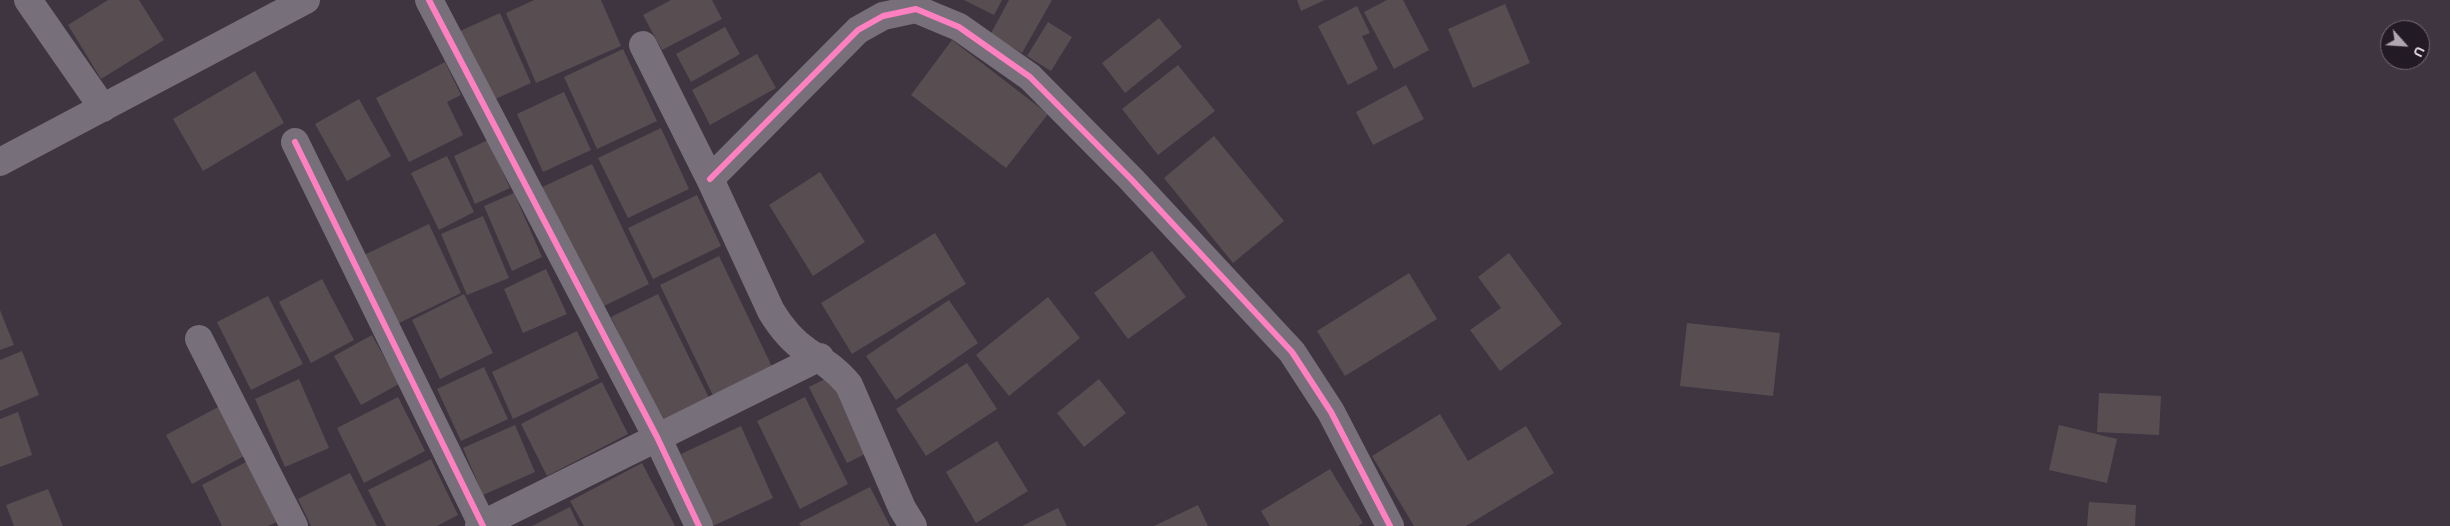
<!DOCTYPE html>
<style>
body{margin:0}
#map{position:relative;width:2450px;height:526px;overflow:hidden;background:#3e3541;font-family:Overpass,sans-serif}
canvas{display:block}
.north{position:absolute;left:2380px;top:20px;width:50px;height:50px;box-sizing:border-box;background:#221b25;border:1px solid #746b77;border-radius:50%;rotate:116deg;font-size:14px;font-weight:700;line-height:20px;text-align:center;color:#eee3f2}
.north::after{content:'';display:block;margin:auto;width:18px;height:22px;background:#b0a6b4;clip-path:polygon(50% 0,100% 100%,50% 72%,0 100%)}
</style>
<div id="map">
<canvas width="2450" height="526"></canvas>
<div class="north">U</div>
</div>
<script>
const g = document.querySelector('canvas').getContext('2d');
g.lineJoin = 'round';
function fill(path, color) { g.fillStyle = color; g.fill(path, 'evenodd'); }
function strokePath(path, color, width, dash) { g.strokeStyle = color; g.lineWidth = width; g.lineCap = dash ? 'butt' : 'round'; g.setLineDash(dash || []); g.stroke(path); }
const building = new Path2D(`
 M108,0H139L164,40L101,79L68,25Z
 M534,0H601L621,46L536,83L506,13Z
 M671,0H712L722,19L662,50L643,15Z
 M964,0H1002L994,15Z
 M1009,0H1052L1022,53L990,35Z
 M1297,0H1325L1301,11Z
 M1387,0H1403L1429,50L1394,69L1364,12Z
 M1505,4L1530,63L1473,88L1448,29Z
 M1357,6L1370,33L1362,36L1378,69L1348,85L1318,26Z
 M500,13L531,83L491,101L460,31Z
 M1159,18L1182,47L1125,93L1102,63Z
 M1048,22L1072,37L1051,71L1027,56Z
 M725,27L740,54L691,82L676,54Z
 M952,40L1048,114L1006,168L911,95Z
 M623,49L657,121L597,149L564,77Z
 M757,54L776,88L710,125L692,90Z
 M445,62L461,95L447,102L463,135L409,162L376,98Z
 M1178,65L1215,111L1158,155L1122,109Z
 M255,71L284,123L203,171L173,119Z
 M1406,85L1424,119L1373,145L1356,112Z
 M564,92L591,150L543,172L517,114Z
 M359,99L391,156L347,181L315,124Z
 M661,128L689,189L628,218L598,158Z
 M1214,136L1284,221L1233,263L1164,178Z
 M488,140L510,188L475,204L454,156Z
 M447,156L474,212L439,230L411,173Z
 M592,164L649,284L598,309L540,188Z
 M820,172L865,242L813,276L769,205Z
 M514,193L542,257L512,271L484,206Z
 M697,195L721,246L653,279L628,228Z
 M483,216L509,278L467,295L441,234Z
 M429,224L461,293L397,324L364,255Z
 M935,233L966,284L852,354L821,303Z
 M1152,251L1186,297L1128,339L1094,293Z
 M1509,253L1562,324L1500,371L1470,330L1501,308L1478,277Z
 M719,256L776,375L717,404L660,285Z
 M546,269L567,314L523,333L504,289Z
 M1409,273L1437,319L1345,376L1317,331Z
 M322,279L354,340L311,363L279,302Z
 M464,294L493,353L440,379L412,320Z
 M658,294L714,408L666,432L611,317Z
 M268,296L303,364L251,390L217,322Z
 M1048,297L1080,338L1009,396L976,355Z
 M949,300L978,343L896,400L866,356Z
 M0,310L14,345L0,350Z
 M1687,323L1780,333L1773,396L1680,386Z
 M577,331L599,378L513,419L492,372Z
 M372,335L399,384L361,405L334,356Z
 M22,351L39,395L0,411V360Z
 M967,363L997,409L926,456L896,409Z
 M484,367L508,419L461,441L437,389Z
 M833,375L871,451L847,463L809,387Z
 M299,379L329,448L285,467L255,399Z
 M1099,379L1126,413L1084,447L1057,413Z
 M602,382L628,434L547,476L521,424Z
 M2099,393L2161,396L2159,435L2097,432Z
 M398,397L425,451L364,483L337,428Z
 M805,397L848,484L800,509L757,421Z
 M220,406L246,455L192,484L166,435Z
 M18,412L32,455L0,467V419Z
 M1440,414L1468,461L1526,426L1554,473L1466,526H1414L1372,456Z
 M515,425L535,472L483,495L463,448Z
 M2059,425L2117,439L2107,483L2049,470Z
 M741,426L773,498L713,526L681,454Z
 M997,441L1028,491L976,523L946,472Z
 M431,459L458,515L437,526H386L368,490Z
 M248,461L279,521L268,526H222L202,485Z
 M642,463L675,526H584L570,501Z
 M1330,469L1363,523L1358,526H1270L1261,511Z
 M350,473L377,526H311L298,499Z
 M870,487L890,526H801L799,523Z
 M48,489L63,526H14L6,505Z
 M2089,502L2136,505L2135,526H2087Z
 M1198,505L1208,526H1154Z
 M570,507L579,526H532Z
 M1058,508L1067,526H1022Z`);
const minor = new Path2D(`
 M28,0L103,108
 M429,0L657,437L699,526
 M643,45L710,179L771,311C780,326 792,341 807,351C823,361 837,370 849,385L902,508L913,526
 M295,142L483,526
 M0,162L306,0
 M710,179L858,30L883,16L916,9L959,27L1030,77L1131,179L1292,352L1331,412L1390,526
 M199,339L294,526
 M479,526L820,357`);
const cycleway = new Path2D(`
 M429,0L657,437L699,526
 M295,142L483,526
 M710,179L858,30L883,16L916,9L959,27L1030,77L1131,179L1292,352L1331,412L1390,526`);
fill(building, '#584d51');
strokePath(minor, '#77707a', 28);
strokePath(cycleway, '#ff80c0', 6);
</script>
